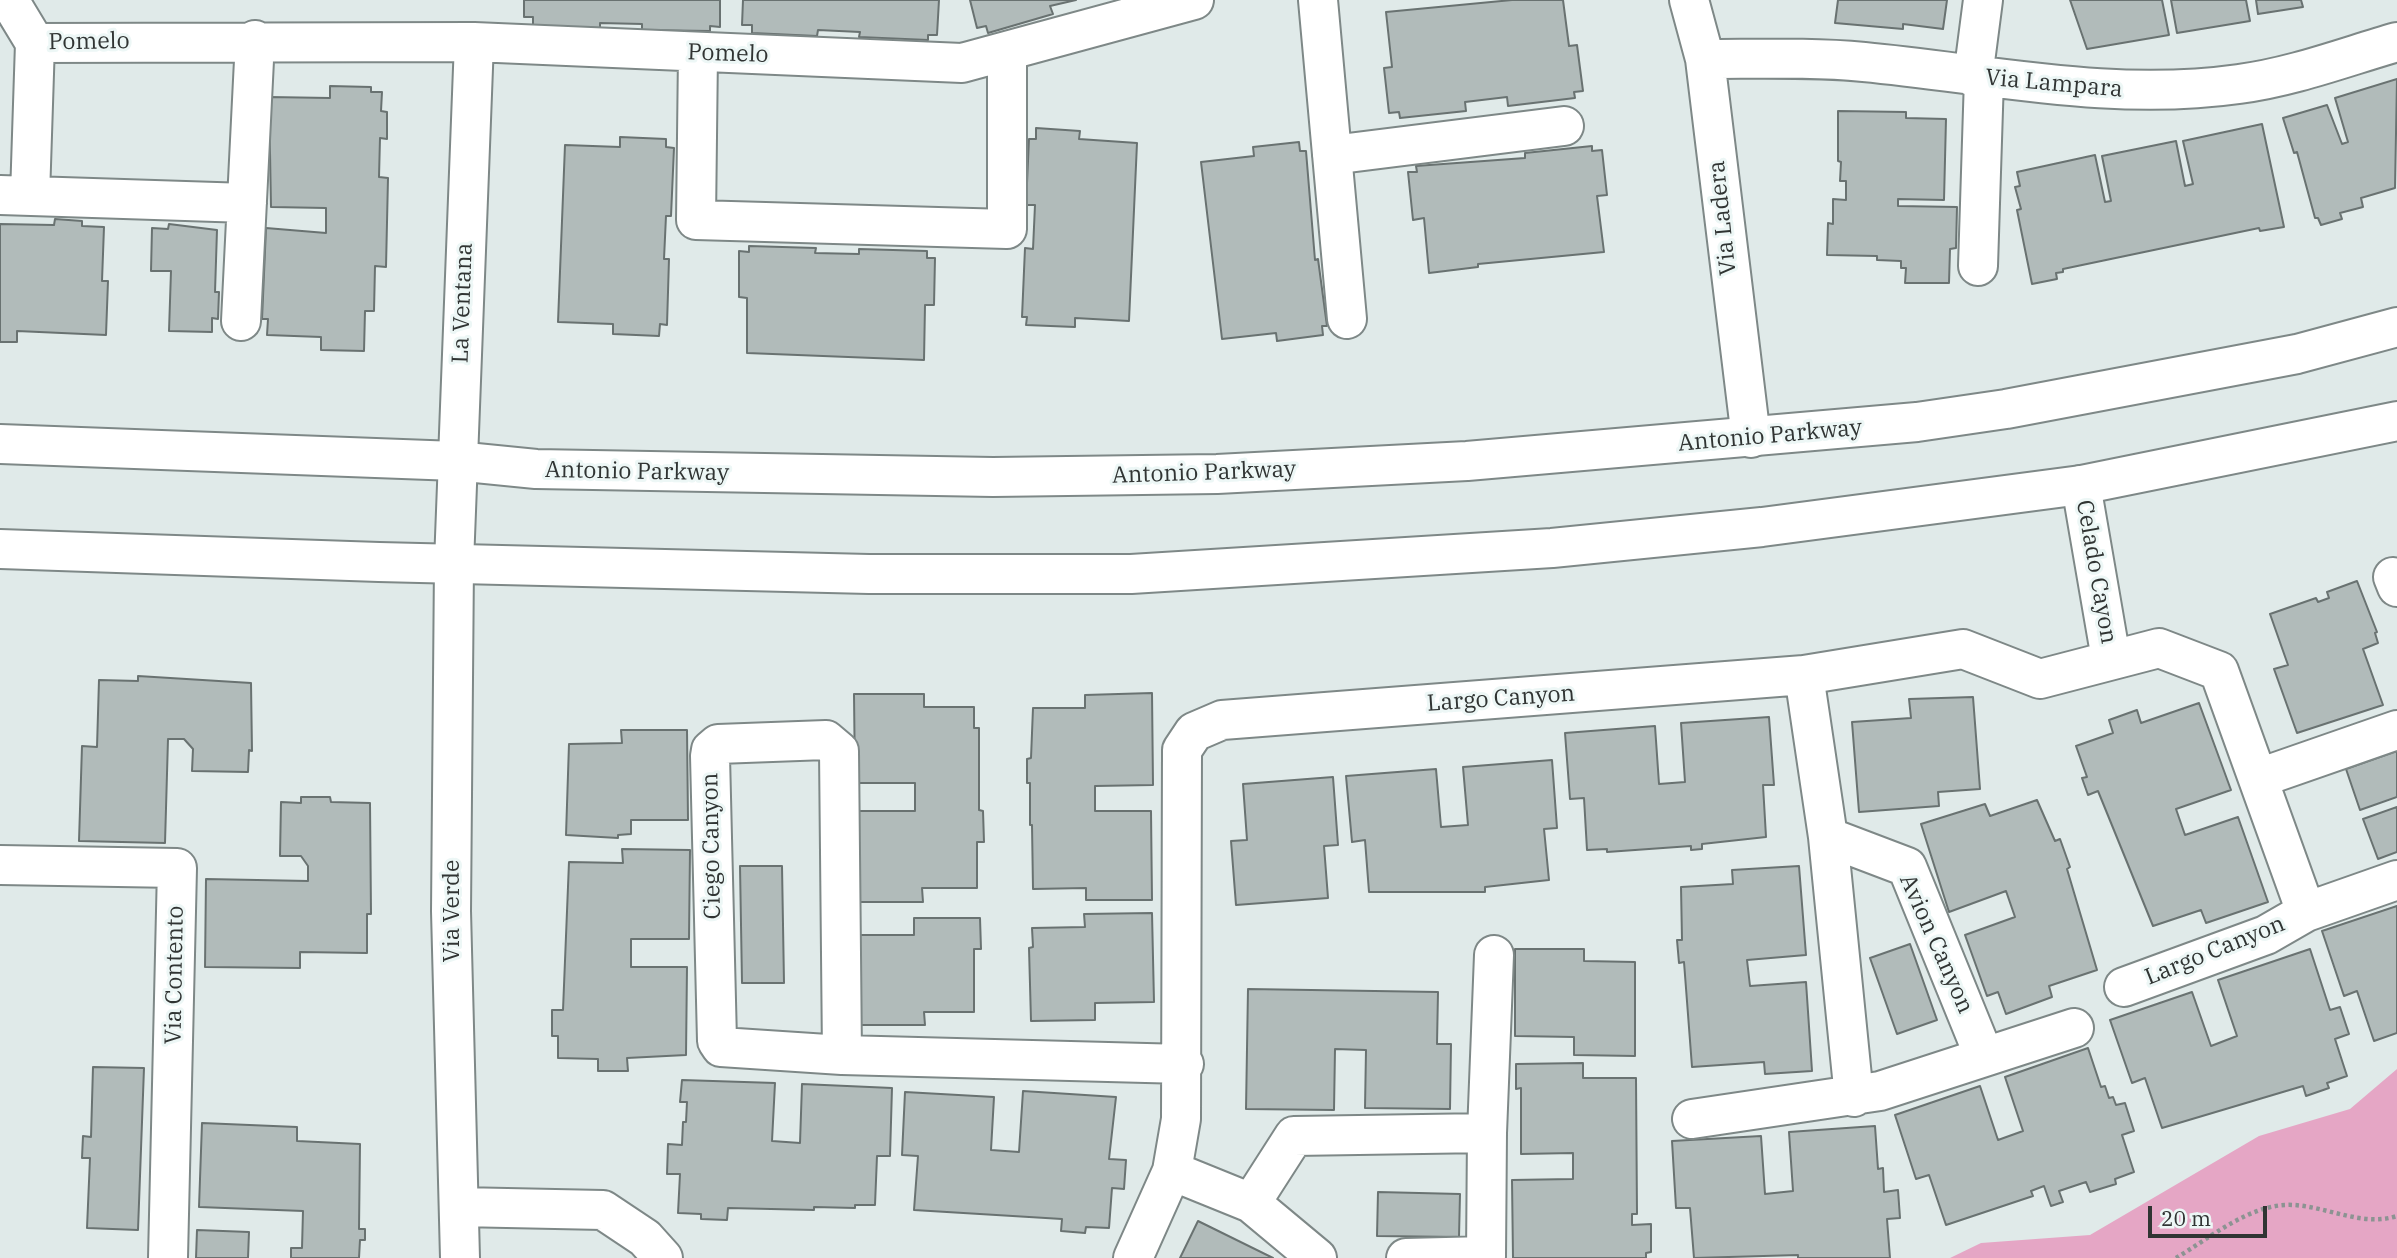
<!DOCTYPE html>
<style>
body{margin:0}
#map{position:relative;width:2397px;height:1258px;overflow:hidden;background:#e0eae9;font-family:"IBM Plex Serif",serif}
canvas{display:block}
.scale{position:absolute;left:2148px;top:1206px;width:119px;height:32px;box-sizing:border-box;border:4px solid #303433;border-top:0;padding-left:9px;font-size:21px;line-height:24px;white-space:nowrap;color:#303433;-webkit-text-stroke:5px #edf7f6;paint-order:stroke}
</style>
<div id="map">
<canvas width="2397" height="1258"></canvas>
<div class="scale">20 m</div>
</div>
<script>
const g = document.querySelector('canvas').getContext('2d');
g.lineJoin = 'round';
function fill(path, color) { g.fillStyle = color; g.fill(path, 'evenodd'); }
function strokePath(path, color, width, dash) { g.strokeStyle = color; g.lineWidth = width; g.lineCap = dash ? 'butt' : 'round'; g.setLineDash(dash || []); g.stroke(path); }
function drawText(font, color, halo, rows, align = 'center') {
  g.font = font + ' "IBM Plex Serif",serif'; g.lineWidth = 6; g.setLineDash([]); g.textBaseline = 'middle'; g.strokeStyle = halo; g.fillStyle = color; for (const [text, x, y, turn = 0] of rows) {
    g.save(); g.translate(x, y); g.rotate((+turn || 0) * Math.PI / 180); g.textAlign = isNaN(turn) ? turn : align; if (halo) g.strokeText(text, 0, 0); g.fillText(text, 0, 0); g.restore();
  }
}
const green = new Path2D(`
 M2397,1069V1258H1950L1981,1243L2090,1235L2259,1136L2350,1109Z`);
const building = new Path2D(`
 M524,0H720V27L710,26V31L642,30V24L600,23V28L533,26V17H524Z
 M743,0H939L937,35H928V40L859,37L860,32L818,30L817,36L752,33V25H742Z
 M970,0H1076L1050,6L1053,14L988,33L986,26L977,28Z
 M1512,0H1563L1569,46L1577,45L1583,91L1574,92L1575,98L1508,106L1507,97L1465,102L1466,111L1400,118L1399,112L1389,113L1384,68L1392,67L1386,12Z
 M1838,0H1947L1943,29L1903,24V29L1835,23Z
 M2070,0H2162L2169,35L2087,49Z
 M2171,0H2246L2250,21L2177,33Z
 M2256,0H2301L2303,7L2258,14Z
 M2397,79L2395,188L2361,198L2363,207L2340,213L2342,219L2321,225L2318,218H2315L2297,152L2294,153L2283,118L2327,105L2342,144L2348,142L2335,98Z
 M330,86L371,87V92H382L381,111L387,112V139L380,138L379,177L388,178L386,267L375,266L374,311H365L364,351L321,350V337L267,335L268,319H262L266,228L326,233V208L271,207L269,97L330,98Z
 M1838,111L1906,112V118L1946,119L1944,200L1898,199V206L1957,207L1956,248L1950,249L1949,283H1905L1906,268H1901V261L1877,260V256L1827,255L1828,223L1833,224V199L1846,200V181H1840L1841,162L1838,161Z
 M2262,124L2284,227L2260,231L2259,228L2063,269V272L2056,273L2057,279L2032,284L2017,210L2021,209L2015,187L2020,186L2017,172L2095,155L2105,202L2111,201L2102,156L2176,141L2185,186L2193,184L2183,141Z
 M1036,128L1080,131L1079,139L1137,143L1129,321L1075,318V327L1026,325L1027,317H1022L1025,248L1033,249L1035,205H1026L1029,139H1036Z
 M620,137L666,139V147L674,148L671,216H666L664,259H669L667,325L660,324L659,336L613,334V324L558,322L565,145L620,147Z
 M1299,142L1300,151H1306L1315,260L1318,259L1327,326H1322L1323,335L1277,341L1276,333L1222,339L1201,162L1254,156L1253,147Z
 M1592,146V151L1602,150L1607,195L1597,196L1604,252L1478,264V267L1429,273L1424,218L1413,220L1408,172H1417L1416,166L1525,158V153Z
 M55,219L82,221V226L104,227L102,281H108L106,335L17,331V342H0V224L54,225Z
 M169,224L217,230L215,292H219L218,319L212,318V332L169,331L171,271H151L152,228L168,229Z
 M749,246L816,248L815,253L859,254V249L927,251V258H935L934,305H925L924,360L747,353V298L739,297V251L749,252Z
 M2357,581L2377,632L2375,633L2378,643L2363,649L2383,705L2297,733L2274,669L2288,665L2270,614L2316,598L2318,602L2329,598L2327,592Z
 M138,676L251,683L252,751L249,750L248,772L192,771L193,749L184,739H168L165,843L79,841L82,746L97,747L99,680L138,681Z
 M1152,693L1153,785L1095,786V811H1151L1152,900H1086V888L1033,889L1032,825H1030V783H1027V759L1031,758L1033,708H1085V695Z
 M854,694H924V707H974V728H979V810L983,811L984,842H977V888H922L923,902H857L856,811H915V783H855Z
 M1973,697L1980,789L1938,792L1939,806L1859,812L1852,722L1911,718L1909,699Z
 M2199,703L2231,790L2176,809L2185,835L2238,817L2268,902L2206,923L2201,910L2153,926L2098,791L2088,795L2082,778L2087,777L2076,746L2113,733L2109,720L2137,710L2141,723Z
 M1769,717L1774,785H1763L1766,837L1702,844V849L1691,850V846L1607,852V849L1587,850L1584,798L1570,799L1565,733L1655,726L1659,784L1685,782L1681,723Z
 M621,730H687L688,820H631V834L618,835V838L566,835L569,744L622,743Z
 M2397,751V797L2360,810L2346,769Z
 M1552,760L1557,828L1544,829L1549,880L1485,887V892H1369L1365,840L1352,842L1346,776L1436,769L1441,827L1468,825L1463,767Z
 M1333,777L1338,845L1324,846L1328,898L1236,905L1231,841L1247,840L1243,784Z
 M301,797H330L331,802L370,803L371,914H367V953L300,952V968L205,967L206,879L308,881V866L301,856H280L281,802L301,803Z
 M2037,800L2055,841L2060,839L2070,867L2067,869L2097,970L2049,986L2052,997L2006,1014L1998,992L1987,996L1965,935L2015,917L2006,891L1949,912L1921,824L1985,804L1990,816Z
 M2397,807V852L2378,859L2363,819Z
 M622,849L690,850L689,939H631V967H687L686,1055L627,1058L628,1071H598V1059L558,1058V1036H552V1010H563L569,862L623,863Z
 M740,866H782L784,983H742Z
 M1799,866L1806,955L1747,960L1750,986L1806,982L1812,1071L1765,1074L1764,1062L1692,1067L1684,962L1679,963L1677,940H1682L1681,887L1733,884L1732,870Z
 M2397,906V1033L2374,1041L2357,991L2344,996L2322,931Z
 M1152,913L1154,1002L1095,1003V1020L1031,1021L1029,948L1033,947L1032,928L1085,927L1084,914Z
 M914,918H980L981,949H974V1012H924L925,1025H857L856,935H914Z
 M1910,944L1937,1020L1897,1034L1870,958Z
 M1515,949H1584V961L1635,962V1056L1574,1055V1037L1515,1036Z
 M2310,949L2330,1010L2340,1007L2349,1034L2335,1039L2347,1076L2327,1083L2329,1088L2306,1096L2303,1086L2162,1128L2145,1078L2132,1083L2110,1020L2192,992L2211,1046L2237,1036L2218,980Z
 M1248,989L1438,992L1437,1044H1451L1450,1109L1365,1108L1366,1050L1335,1049L1334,1110L1246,1109Z
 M2088,1048L2101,1087L2105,1086L2109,1098L2113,1097L2116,1105L2125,1103L2134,1131L2122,1135L2134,1172L2115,1179L2116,1184L2090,1192L2086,1182L2059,1191L2063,1202L2051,1206L2044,1186L2031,1191L2033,1196L1946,1225L1929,1175L1916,1179L1895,1115L1980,1086L1998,1140L2023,1131L2005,1077Z
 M1583,1063V1078H1636L1637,1214H1632V1225L1651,1224V1252L1646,1253V1258H1513L1512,1180L1573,1179V1153L1521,1154V1088L1516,1089V1064Z
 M93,1067L144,1068L138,1230L87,1228L90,1158H82L83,1136L91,1137Z
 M682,1080L775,1083L772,1141L800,1143L802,1084L892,1088L890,1156H877L875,1205H855V1208L814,1207V1210L728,1208L727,1220L701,1219V1214L678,1213L680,1174H667L668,1144L682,1145L683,1122H686L687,1102H680Z
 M1023,1091L1116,1097L1109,1159L1126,1160L1124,1189L1112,1188L1109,1228L1086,1227L1085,1233L1061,1231L1062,1219L914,1210L918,1156L902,1155L905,1092L994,1097L991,1150L1019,1152Z
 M202,1123L297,1127V1141L360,1144L359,1229H365V1240H360L359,1258H291V1248H302L303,1211L199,1207Z
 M1875,1126L1878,1169L1883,1168L1884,1192L1898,1190L1900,1218L1887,1219L1890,1258H1798V1255L1694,1258L1690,1208H1676L1672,1141L1761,1136L1765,1194L1793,1191L1789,1132Z
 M1378,1192L1460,1194L1459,1237L1377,1236Z
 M1198,1221L1273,1258H1180Z
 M197,1230L249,1232L248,1258H196Z`);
const path = new Path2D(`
 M2176,1258C2210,1238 2252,1202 2294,1205C2328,1207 2363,1227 2397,1216`);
const minor = new Path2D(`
 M9,0L35,43
 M1318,0L1347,319
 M1689,0L1705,59L1751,438
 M35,43L474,42L962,63L1194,0
 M698,53L696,220L1007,229V53
 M1705,59C1758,59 1812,57 1864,62C1990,74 2112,102 2239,84C2293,77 2345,57 2397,42
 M1973,77L1983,0
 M1332,155L1564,126
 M0,195L247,203
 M30,196L35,43
 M1978,266L1984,78
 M241,321L255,40
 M2081,485L2111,659
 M2393,577L2397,587
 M1804,675L1828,837L1854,1097
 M2259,778L2397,730
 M1828,837L1907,867L1984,1056
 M0,865L177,868L168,1258
 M2306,912L2397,880
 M842,1055L839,751L826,740L718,744L711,750L710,756L717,1041L721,1047L842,1055L1184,1064
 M1692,1119L1880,1091L2074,1028
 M1172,1171L1251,1203L1317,1258
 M1251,1203L1294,1136L1487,1133
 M459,1207L603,1210L645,1238L663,1258
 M460,1258L451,911L454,563L474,42
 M1133,1258L1172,1171L1181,1119L1182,750L1194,732L1222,720L1804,675L1963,649L2040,679L2159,648L2219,671L2306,912L2266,935L2124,987
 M1406,1258L1486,1256L1487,1133L1494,955`);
const major = new Path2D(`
 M0,444L456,461L536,469L993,477L1217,474L1467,461L1917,422L2006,409L2297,354L2397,327
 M0,549L379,562L869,574H1131L1552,548L1762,527L2081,485L2397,421`);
const streetNames = [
 ["Pomelo",89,42,-1],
 ["Pomelo",728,54,2],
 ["Via Lampara",2054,84,5],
 ["Via Ladera",1723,218,-96],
 ["La Ventana",463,303,-88],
 ["Antonio Parkway",1770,436,-5],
 ["Antonio Parkway",637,472,1],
 ["Antonio Parkway",1204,473,-2],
 ["Celado Cayon",2096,572,80],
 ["Largo Canyon",1501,699,-4],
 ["Ciego Canyon",712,846,-91],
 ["Via Verde",452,911,-90],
 ["Avion Canyon",1936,944,66],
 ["Largo Canyon",2215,951,-22],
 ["Via Contento",175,975,-89]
];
fill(green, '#e5a6c5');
fill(building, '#b1bbba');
strokePath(building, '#697271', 2);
strokePath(minor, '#7e8887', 42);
strokePath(major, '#7e8887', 42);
strokePath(path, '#8c9392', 4.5, [3.5, 3.5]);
strokePath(minor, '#fff', 38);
strokePath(major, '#fff', 38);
drawText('23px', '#303433', '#edf7f6', streetNames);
</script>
